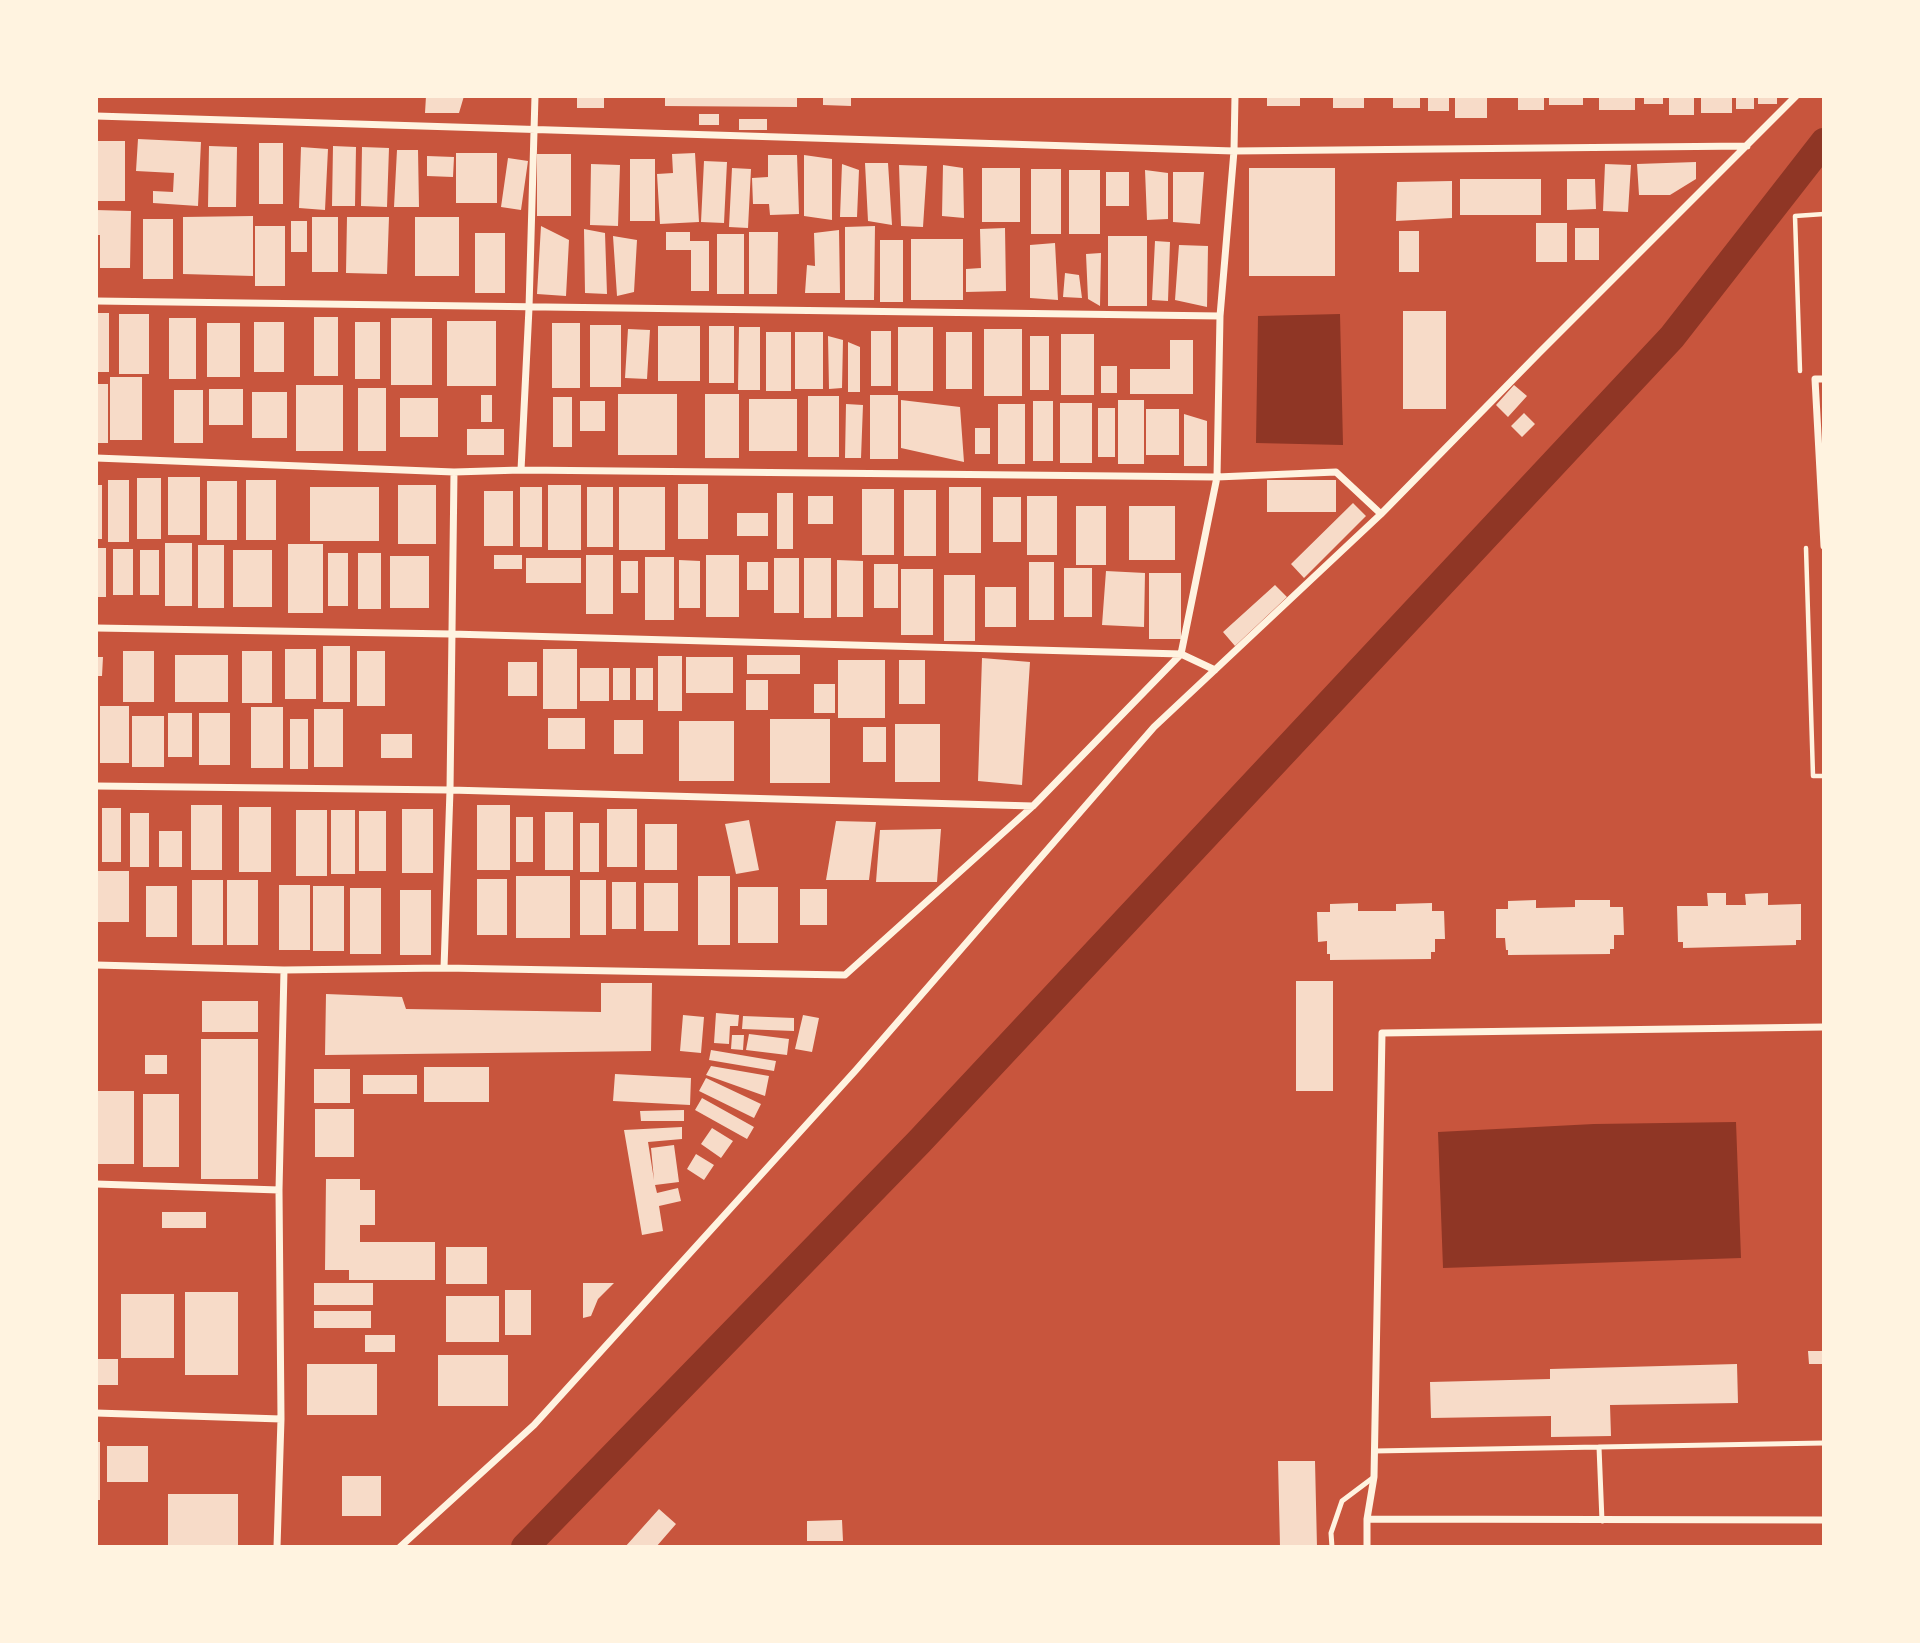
<!DOCTYPE html>
<style>
body{margin:0}
#map{position:relative;width:1920px;height:1643px;overflow:hidden;background:#c8553d;font-family:Roboto,sans-serif}
canvas{display:block}
.frame{position:absolute;inset:0;border:98px solid #fff3e0;pointer-events:none}
</style>
<div id="map">
<canvas width="1920" height="1643"></canvas>
<div class="frame"></div>
</div>
<script>
const g = document.querySelector('canvas').getContext('2d');
g.lineJoin = 'round';
function fill(path, color) { g.fillStyle = color; g.fill(path, 'evenodd'); }
function strokePath(path, color, width, dash) { g.strokeStyle = color; g.lineWidth = width; g.lineCap = dash ? 'butt' : 'round'; g.setLineDash(dash || []); g.stroke(path); }
const water = new Path2D(`
 M1340,314L1343,445L1256,443L1258,316Z
 M1736,1122L1741,1258L1443,1268L1438,1132L1594,1124Z`);
const canal = new Path2D(`
 M525,1547L919,1142L1672,337L1824,142`);
const building = new Path2D(`
 M426,96H464L459,113H425Z
 M577,96H604V108H577Z
 M665,96H797V107L665,106Z
 M823,96H851V106L823,105Z
 M1267,96H1300V106H1267Z
 M1333,96H1364V108H1333Z
 M1393,96H1420V108H1393Z
 M1428,96H1449V111H1428Z
 M1455,96H1487V118H1455Z
 M1518,96H1544V110H1518Z
 M1549,96H1583V105H1549Z
 M1599,96H1635V110H1599Z
 M1644,96H1663V104H1644Z
 M1669,96H1694V115H1669Z
 M1701,96H1732V113H1701Z
 M1736,96H1754V109H1736Z
 M1758,96H1777V104H1758Z
 M699,114H719V125H699Z
 M739,119H767V130H739Z
 M138,139L201,142L198,206L153,203V191L173,192L174,173L136,171Z
 M96,141H125V201H96Z
 M259,143H283V204H259Z
 M209,146L237,147L236,207H208Z
 M333,146L356,147L355,206H332Z
 M301,147L328,149L325,210L299,208Z
 M362,147L389,148L387,207L361,206Z
 M397,150H418L419,207H394Z
 M456,153H497V203H456Z
 M695,153L699,222L660,224L657,174L673,173L672,154Z
 M537,154H571V216H537Z
 M768,155H797L799,214L770,215L769,204H753L752,178L768,177Z
 M804,155L832,159V220L804,216Z
 M427,156L454,157L453,177L427,176Z
 M508,158L528,161L521,210L501,207Z
 M630,159H655V221H630Z
 M704,161L727,162L724,223L701,222Z
 M1696,162V179L1670,195H1639L1637,164Z
 M865,163H888L892,225L868,221Z
 M591,164L620,165L618,226L590,225Z
 M842,164L859,170L857,217H840Z
 M1605,164L1631,165L1628,212L1603,211Z
 M899,165L927,166L923,227L901,226Z
 M943,165L963,168L964,218L942,216Z
 M732,168L751,169L748,228L729,227Z
 M982,168H1020V222H982Z
 M1249,168H1335V276H1249Z
 M1031,169H1061V234H1031Z
 M1069,170H1100V234H1069Z
 M1145,170L1168,173V219L1147,220Z
 M1106,172H1129V206H1106Z
 M1173,172H1204L1200,224L1173,222Z
 M1460,179H1541V215H1460Z
 M1567,179H1595L1596,209L1567,210Z
 M1452,181V218L1396,221L1397,182Z
 M96,210L131,211L130,268H100V235H96Z
 M253,216V276L183,274V217Z
 M312,217H338V272H312Z
 M347,217H389L387,274L346,273Z
 M415,217H459V276H415Z
 M143,219H173V279H143Z
 M291,221H307V252H291Z
 M1536,223H1567V262H1536Z
 M255,226H285V286H255Z
 M541,226L569,240L566,296L537,294Z
 M875,226L874,300H845V227Z
 M1005,228L1006,291L966,292V269L981,268L980,229Z
 M1575,228H1599V260H1575Z
 M584,229L605,233L607,294L585,293Z
 M839,230L840,293H805L807,265L815,266L814,233Z
 M1399,231H1419V272H1399Z
 M666,232H690V241H709V291H691V250H666Z
 M749,232H778L777,294H749Z
 M475,233H505V293H475Z
 M717,234H744V294H717Z
 M613,236L637,240L634,292L617,296Z
 M1108,236H1147V306H1108Z
 M911,239H963V300H911Z
 M880,240H903V302H880Z
 M1155,241L1170,242L1168,301L1152,300Z
 M1055,243L1058,300L1030,298V245Z
 M1179,245L1208,246L1207,307L1175,300Z
 M1101,253L1100,306L1088,299L1086,254Z
 M1065,273L1079,275L1082,298L1063,297Z
 M1403,311H1446V409H1403Z
 M96,313H109V372H96Z
 M119,314H149V374H119Z
 M314,317H338V376H314Z
 M169,318H196V379H169Z
 M391,318H432V385H391Z
 M447,321H496V386H447Z
 M254,322H284V372H254Z
 M355,322H380V379H355Z
 M207,323H240V377H207Z
 M552,323H580V388H552Z
 M590,325H621V387H590Z
 M658,326H700V381H658Z
 M709,326H734V383H709Z
 M739,327H760V390H738Z
 M898,327H933V391H898Z
 M628,329L650,330L647,379L625,378Z
 M984,329H1022V396H984Z
 M871,331H891V386H871Z
 M766,332H791V391H766Z
 M795,332H823V389H795Z
 M946,332H972V389H946Z
 M1061,334H1094V395H1061Z
 M828,336L843,340L842,388L829,389Z
 M1030,336H1049V390H1030Z
 M1170,340H1193V394H1130V369H1170Z
 M848,342L860,347V392H848Z
 M1101,366H1117V393H1101Z
 M110,377H142V440H110Z
 M96,384H108V443H96Z
 M296,385H343V451H296Z
 M1514,385L1527,396L1508,417L1496,405Z
 M358,388H386V451H358Z
 M209,389H243V425H209Z
 M174,390H203V443H174Z
 M252,392H287V438H252Z
 M618,394H677V455H618Z
 M705,394H739V458H705Z
 M481,395H492V422H481Z
 M870,395H898V459H870Z
 M808,396H839V457H808Z
 M553,397H572V447H553Z
 M400,398H438V437H400Z
 M749,399H797V451H749Z
 M901,400L960,407L964,462L901,448Z
 M1118,400H1144V464H1118Z
 M580,401H605V431H580Z
 M1033,401H1053V461H1033Z
 M1060,403H1092V463H1060Z
 M846,404L863,405L861,458H845Z
 M998,404H1025V464H998Z
 M1098,408H1115V457H1098Z
 M1146,409H1179V455H1146Z
 M1524,413L1535,424L1522,437L1511,426Z
 M1184,414L1207,421V466H1184Z
 M975,428H990V454H975Z
 M467,429H504V455H467Z
 M168,477H200V535H168Z
 M137,478H161V539H137Z
 M108,480H129V542H108Z
 M246,480H276V540H246Z
 M1267,480H1336V512H1267Z
 M207,481H237V540H207Z
 M678,484H708V539H678Z
 M96,485H102V539H96Z
 M398,485H436V544H398Z
 M548,485H581V550H548Z
 M310,487H379V541H310Z
 M520,487H542V547H520Z
 M587,487H613V547H587Z
 M619,487H665V550H619Z
 M949,487H981V553H949Z
 M862,489H894V555H862Z
 M904,490H936V556H904Z
 M484,491H513V546H484Z
 M777,493H793V549H777Z
 M808,496H833V524H808Z
 M1027,496H1057V555H1027Z
 M993,497H1021V542H993Z
 M1353,503L1366,516L1304,578L1291,564Z
 M1076,506H1106V565H1076Z
 M1129,506H1175V560H1129Z
 M737,513H768V536H737Z
 M165,543H192V606H165Z
 M288,544H323V613H288Z
 M198,545H224V608H198Z
 M96,548H106V597H96Z
 M113,549H133V595H113Z
 M140,550H159V595H140Z
 M233,550H272V607H233Z
 M328,553H348V606H328Z
 M358,553H381V609H358Z
 M494,555H522V569H494Z
 M586,555H613V614H586Z
 M706,555H739V617H706Z
 M390,556H429V608H390Z
 M645,557H674V620H645Z
 M526,558H581V583H526Z
 M774,558H799V613H774Z
 M804,558H831V618H804Z
 M679,560L700,561V608H679Z
 M837,560L863,561V617H837Z
 M621,561H638V593H621Z
 M747,562H768V590H747Z
 M1029,562H1054V620H1029Z
 M874,564H898V608H874Z
 M1064,568H1092V617H1064Z
 M901,569H933V635H901Z
 M1106,571L1145,573L1144,627L1102,625Z
 M1149,573H1181V639H1149Z
 M944,575H975V641H944Z
 M1275,585L1287,597L1235,646L1223,632Z
 M985,587H1016V627H985Z
 M323,646H350V702H323Z
 M285,649H316V699H285Z
 M543,649H577V709H543Z
 M123,651H154V702H123Z
 M242,651H272V703H242Z
 M357,651H385V706H357Z
 M175,655H228V702H175Z
 M747,655H800V674H747Z
 M658,656H682V711H658Z
 M96,657H103L102,676H96Z
 M686,657H733V693H686Z
 M982,658L1030,662L1022,785L978,781Z
 M838,660H885V718H838Z
 M899,660H925V704H899Z
 M508,662H537V696H508Z
 M580,668H609V701H580Z
 M613,668H630V700H613Z
 M636,668H653V700H636Z
 M746,680H768V710H746Z
 M814,684H835V713H814Z
 M100,706H129V763H100Z
 M251,707H283V768H251Z
 M314,709H343V767H314Z
 M168,713H192V757H168Z
 M199,713H230V765H199Z
 M132,716H164V767H132Z
 M548,718H585V749H548Z
 M290,719H308V769H290Z
 M770,719H830V783H770Z
 M614,720H643V754H614Z
 M679,721H734V781H679Z
 M895,724H940V782H895Z
 M863,727H886V762H863Z
 M381,734H412V758H381Z
 M191,805H222V870H191Z
 M477,805H510V870H477Z
 M239,807H271V872H239Z
 M102,808H121V862H102Z
 M402,809H433V873H402Z
 M607,809H637V867H607Z
 M296,810H327V876H296Z
 M331,810H355V874H331Z
 M359,811H386V871H359Z
 M545,812H573V870H545Z
 M130,813H149V867H130Z
 M516,817H533V862H516Z
 M749,820L759,870L736,874L725,824Z
 M836,821L876,822L869,880H826Z
 M580,823H599V872H580Z
 M645,824H677V870H645Z
 M941,829L937,882H876L880,830Z
 M159,831H182V867H159Z
 M98,871H129V922H98Z
 M516,876H570V938H516Z
 M698,876H730V945H698Z
 M477,879H507V935H477Z
 M192,880H223V945H192Z
 M227,880H258V945H227Z
 M580,880H606V935H580Z
 M612,882H636V929H612Z
 M644,883H678V931H644Z
 M279,885H310V950H279Z
 M146,886H177V937H146Z
 M313,886H344V951H313Z
 M738,887H778V943H738Z
 M350,888H381V954H350Z
 M800,889H827V925H800Z
 M400,890H431V955H400Z
 M1707,893H1726V905H1746L1745,894L1768,893V905L1801,904V940H1796V945L1683,948V942H1678L1677,906H1708Z
 M1536,900V908L1575,907V900H1610V907H1623L1624,935H1614V949H1610V954L1508,955V950H1506L1505,938H1496V909H1508V901Z
 M1358,903V911H1396V904L1432,903V911H1444L1445,939H1435V952H1431V959L1330,960V954H1327V941L1318,942L1317,912H1330V904Z
 M1296,981H1333V1091H1296Z
 M601,983H652L651,1051L325,1055L326,994L402,997L406,1009L601,1012Z
 M202,1001H258V1032H202Z
 M716,1013L739,1015L738,1026H730L729,1044L714,1043Z
 M683,1015L704,1017L701,1053L680,1051Z
 M803,1015L819,1018L812,1052L795,1049Z
 M743,1016L794,1018V1031L742,1029Z
 M749,1034L789,1039L787,1055L746,1050Z
 M732,1035H744L743,1050L731,1049Z
 M201,1039H258V1179H201Z
 M711,1050L776,1061L774,1071L709,1060Z
 M145,1055H167V1074H145Z
 M711,1066L769,1076L765,1096L706,1075Z
 M424,1067H489V1102H424Z
 M314,1069H350V1103H314Z
 M615,1074L691,1078L690,1105L613,1101Z
 M363,1075H417V1094H363Z
 M706,1078L761,1104L754,1118L699,1091Z
 M97,1091H134V1164H97Z
 M143,1094H179V1167H143Z
 M702,1098L754,1127L747,1139L695,1110Z
 M315,1109H354V1157H315Z
 M684,1110V1121H641L640,1111Z
 M682,1127V1139L648,1142L654,1180L651,1148L674,1145L679,1182L655,1185L657,1193L678,1188L681,1201L659,1206L663,1231L642,1235L624,1130Z
 M712,1128L733,1141L721,1158L701,1144Z
 M696,1154L714,1165L704,1180L687,1169Z
 M326,1179H360V1190H375V1225H360V1242H435V1280H349V1270H325Z
 M162,1212H206V1228H162Z
 M446,1247H487V1284H446Z
 M314,1283H373V1305H314Z
 M583,1283H614L598,1299L591,1316L583,1318Z
 M505,1290H531V1335H505Z
 M185,1292H238V1375H185Z
 M121,1294H174V1358H121Z
 M446,1296H499V1342H446Z
 M314,1311H371V1328H314Z
 M365,1335H395V1352H365Z
 M1808,1351H1824V1364H1809Z
 M438,1355H508V1406H438Z
 M96,1359H118V1385H96Z
 M307,1364H377V1415H307Z
 M1737,1364L1738,1403L1610,1405L1611,1436L1551,1437V1416L1431,1418L1430,1382L1550,1379V1369Z
 M96,1442H100V1500H96Z
 M107,1446H148V1482H107Z
 M1278,1461H1315L1317,1547H1280Z
 M342,1476H381V1516H342Z
 M168,1494H238V1547H168Z
 M659,1509L676,1524L656,1547H625Z
 M842,1520L843,1541H807V1521Z`);
const path = new Path2D(`
 M1800,371L1795,216L1824,214
 M1806,548L1813,776H1824`);
const service = new Path2D(`
 M1599,1447L1602,1521
 M1374,1451L1824,1443
 M1332,1547L1331,1533L1342,1501L1374,1477`);
const minor = new Path2D(`
 M96,116L1234,151L1747,146
 M96,301L1220,316
 M1824,379H1815L1824,546
 M96,458L454,472L521,470L1217,477L1336,472L1381,514
 M521,470L529,308L535,96
 M96,628L451,634L1181,654L1215,670
 M1181,654L1217,477L1220,316L1234,151L1235,96
 M96,786L450,790L1033,806
 M96,965L284,970L444,968L845,975L1033,806L1181,654
 M444,968L450,790L454,472
 M96,1184L279,1190L284,970
 M96,1413L281,1419L279,1190
 M1367,1519L1824,1520
 M277,1547L281,1419
 M400,1547L534,1425L856,1070L1154,727L1381,514L1538,354L1796,96
 M1367,1547V1519L1374,1477L1382,1033L1824,1027`);
fill(water, '#8f3625');
strokePath(canal, '#8f3625', 28);
fill(building, '#f7dbc8');
strokePath(path, '#fff3e0', 4.5);
strokePath(service, '#fff3e0', 5);
strokePath(minor, '#fff3e0', 7);
</script>
